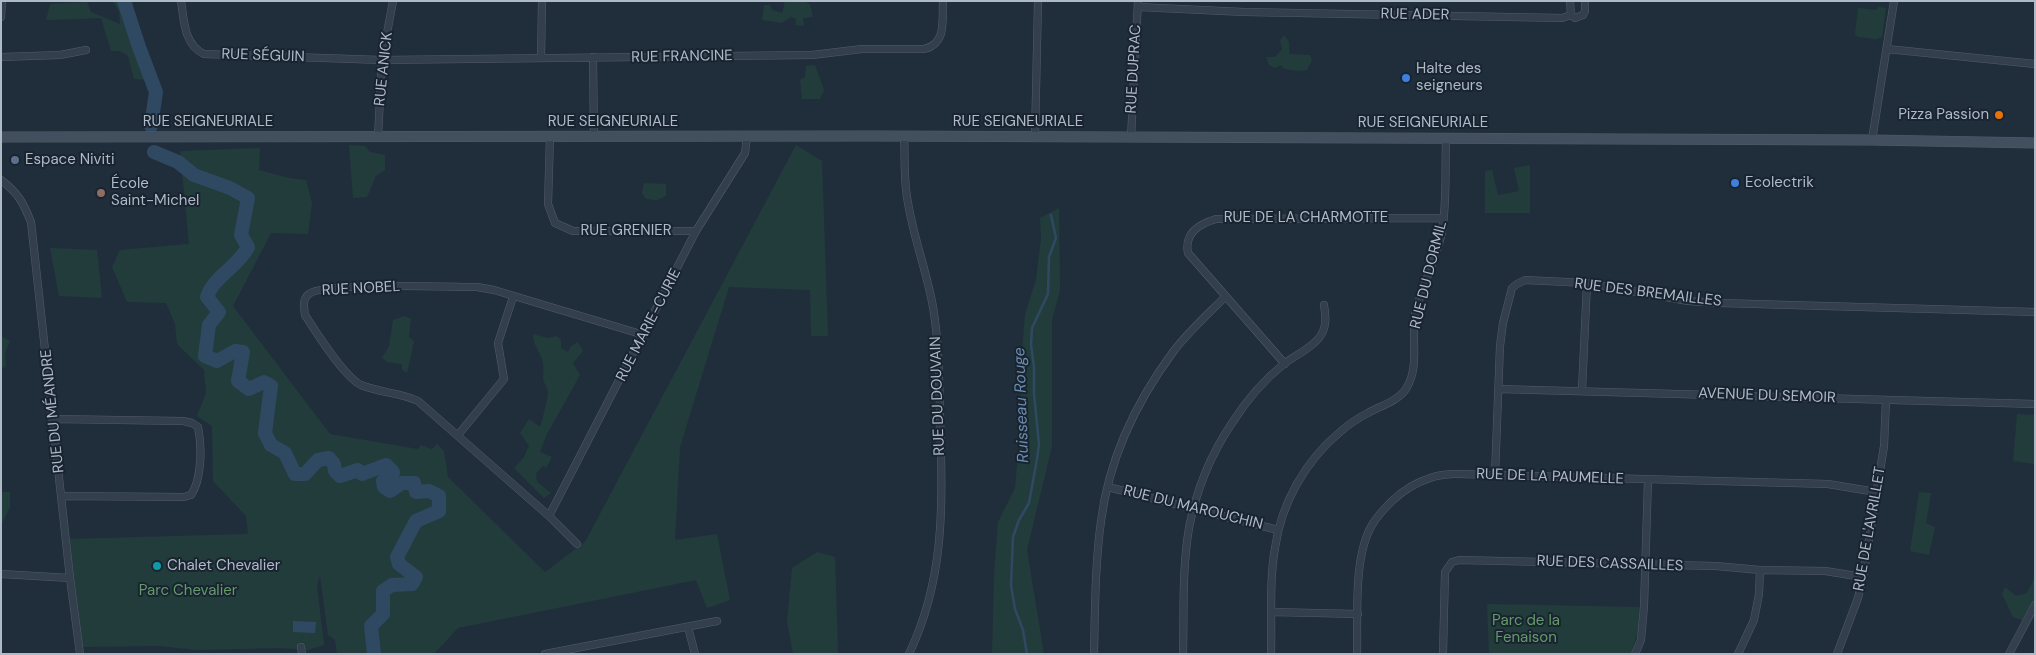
<!DOCTYPE html>
<meta charset="utf-8">
<style>
body{margin:0}
#map{position:relative;width:2036px;height:655px;overflow:hidden;background:#202e3b;font-family:"DM Sans",sans-serif}
canvas{display:block}
.frame{position:absolute;inset:0;border:2px solid #aebac8;pointer-events:none}
</style>
<div id="map">
<canvas width="2036" height="655"></canvas>
<div class="frame"></div>
</div>
<script>
const g = document.querySelector('canvas').getContext('2d');
g.lineJoin = 'round';
function fill(path, color) { g.fillStyle = color; g.fill(path, 'evenodd'); }
function strokePath(path, color, width, dash) { g.strokeStyle = color; g.lineWidth = width; g.lineCap = dash ? 'butt' : 'round'; g.setLineDash(dash || []); g.stroke(path); }
function drawText(font, color, halo, rows, align = 'center') {
  g.font = font + ' "DM Sans",sans-serif'; g.lineWidth = 4; g.setLineDash([]); g.textBaseline = 'middle'; g.strokeStyle = halo; g.fillStyle = color; for (const [text, x, y, turn = 0] of rows) {
    g.save(); g.translate(x, y); g.rotate((+turn || 0) * Math.PI / 180); g.textAlign = isNaN(turn) ? turn : align; if (halo) g.strokeText(text, 0, 0); g.fillText(text, 0, 0); g.restore();
  }
}
const green = new Path2D(`
 M113,1H132L138,26L154,75L147,80L134,79L128,56L120,51H111L101,18L46,20L50,4L87,2L91,12L120,24L119,12Z
 M785,1H803L810,4L813,17L803,18L804,26L796,25V19L791,17L782,23L762,20L764,5H770L772,10L782,13Z
 M1879,7L1886,8L1882,37L1876,39L1858,37L1855,34L1858,8L1876,10Z
 M1284,35L1289,42V54L1310,55L1312,60L1307,70L1299,71L1284,69L1281,65L1275,68L1269,65L1266,57H1275L1282,49L1280,40Z
 M815,65L824,90L820,99H802L800,80L805,77L806,66Z
 M349,145L365,146L370,152L385,155V170L376,176L367,197L353,198Z
 M796,145L822,161L828,336H811L810,290L729,287L680,447L675,540L717,534L730,600L707,608L696,580L458,628L434,654H337L335,640L328,635L320,576L317,586L324,645L308,650L281,648L197,650L159,646L79,647L66,539L248,534L246,516L213,481L212,426L197,416L206,393L204,370L177,344L175,324L166,303L127,302L112,267L120,250L189,244L180,151L260,148L259,170L289,178L306,180L312,203L308,234L271,233L233,306L330,434L418,449L421,445L432,449L437,444L444,451L448,477L545,572L585,542Z
 M1530,165V213H1485V171L1492,170L1498,195L1519,191L1514,168Z
 M644,183L666,184V196L657,200L646,199L642,193Z
 M1059,208L1060,290L1052,320V446L1027,550L1044,654H992L994,574L998,522L1015,488L1021,422L1020,380L1025,314L1036,280L1041,239L1040,218Z
 M50,248L97,250L102,298L59,296Z
 M405,316L411,319L409,337L414,341L407,373L402,370V364L387,362L382,358L389,346L393,320Z
 M533,334L548,338L557,336L561,340V348L568,352L571,346L578,342L583,351L573,363L580,375L546,436L540,452L552,457L546,468L543,466L536,473L537,482L551,493L544,498L514,468L524,457L529,446L520,433L529,419L540,427C542,423 548,396 548,393C548,388 544,384 543,378C543,373 544,368 543,363C541,352 532,345 533,334Z
 M1,336L10,341L5,353L6,367L1,368Z
 M2017,414L2035,415V464L2013,461Z
 M1,492H10V507L1,525Z
 M1919,492L1931,493L1926,523L1935,527L1929,555L1910,551Z
 M817,552L835,557L838,654H793L787,622L792,568Z
 M2035,577V598L2025,621L2013,617L2002,594L2005,587L2016,596L2027,593Z
 M1487,604L1639,607L1638,631L1631,654H1489Z`);
const water = new Path2D(`
 M293,621L316,622L315,633L293,632Z`);
const stream = new Path2D(`
 M1027,654L1023,630L1015,609L1011,585L1013,537L1019,520L1029,503L1037,459L1039,444L1034,394V367L1031,345L1032,328L1048,294L1049,257L1056,238L1051,215`);
const river = new Path2D(`
 M124,1L139,47L156,92L151,126
 M154,152L178,162L194,175L230,188L248,198L241,235L248,247C238,267 213,277 207,297L219,312L209,325L205,356L217,361L235,351L243,352L238,381L249,389L264,382L271,386L265,433L271,445L285,453L295,474H305L318,460L329,458L334,464L335,471L340,476L358,470L362,474L386,465L393,472L392,476L383,481L384,487L390,491L402,483H414L416,492L429,491L439,496V511L416,521L397,557L399,564L416,577L412,584L392,585L383,591V614L371,626L374,654`);
const street = new Path2D(`
 M181,1C184,20 184,45 204,54L382,60L812,55L862,49H924C947,44 942,20 943,1
 M1570,1L1571,15
 M1138,7L1244,12L1562,18L1571,15
 M1571,15L1575,18L1583,15L1585,11V1
 M1,17L2,1
 M1887,49L2035,64
 M1,57L60,55L86,50
 M593,57L594,137
 M541,58L542,1
 M904,136C905,153 904,172 906,189C910,229 926,267 933,307C939,342 939,378 940,413C942,499 947,574 909,654
 M378,137L382,60L393,1
 M550,137L548,204L555,223L573,231H696
 M1035,138L1038,1
 M1131,138L1138,1
 M1872,140L1894,1
 M1,180C18,193 23,202 31,222L70,578L80,654
 M1285,364L1188,253C1184,233 1199,224 1216,219L1443,218
 M1498,389L2035,404
 M1582,390L1587,283
 M54,419L183,421L192,423L198,427C202,446 202,479 191,495L184,497L62,496
 M458,435L504,379L498,343L513,297
 M1495,475L1500,346L1503,323L1512,288L1517,284L1525,280L1587,283L1688,301L1720,303L2035,312
 M1108,487L1278,530
 M549,516L696,231L745,153L747,136
 M577,544L549,516L418,401C399,392 380,393 361,385C344,377 316,332 305,315C304,307 302,299 309,294C323,282 451,287 477,287L494,290L644,335
 M1,574L70,578
 M1272,612L1358,614
 M688,627L695,654
 M301,647L302,654
 M545,654L717,621
 M1094,654C1095,610 1095,565 1101,521C1109,459 1136,402 1173,352C1188,332 1207,315 1225,297
 M1183,654C1184,613 1182,569 1189,528C1196,491 1211,454 1232,423C1246,401 1265,379 1285,363C1296,355 1310,349 1319,338C1327,328 1326,317 1324,305
 M1271,654C1272,619 1269,582 1275,548C1281,504 1305,461 1340,432C1348,425 1358,418 1368,413C1380,406 1398,401 1406,389C1420,367 1411,339 1415,315C1421,287 1436,261 1442,232C1447,202 1445,169 1446,138
 M1357,654C1358,617 1353,557 1372,525C1377,516 1384,509 1391,502C1402,491 1415,483 1430,478C1450,471 1474,475 1495,475L1828,484L1876,492
 M1443,654L1445,572L1452,562L1459,560L1716,566L1760,570L1825,571L1863,577
 M1635,654L1641,640L1644,606L1648,480
 M1738,654L1754,620L1759,594L1760,570
 M1837,654L1858,598L1863,577L1884,446L1886,400
 M2009,654L2035,605`);
const secondary = new Path2D(`
 M1,137L873,136L1872,140L2035,143`);
const markers = [
 [1406,78,5,"#3f7fe0"],
 [1999,115,5,"#e8710a"],
 [15,160,5,"#5c6f8a"],
 [1735,183,5,"#3f7fe0"],
 [101,193,5,"#8d6e63"],
 [157,566,5,"#0f9aa8"]
];
const streetNames = [
 ["RUE ADER",1415,15,1],
 ["RUE SÉGUIN",263,56,2],
 ["RUE FRANCINE",682,57,-1],
 ["RUE ANICK",384,69,-84],
 ["RUE DUPRAC",1134,69,-87],
 ["RUE SEIGNEURIALE",208,122],
 ["RUE SEIGNEURIALE",613,122],
 ["RUE SEIGNEURIALE",1018,122],
 ["RUE SEIGNEURIALE",1423,123],
 ["RUE DE LA CHARMOTTE",1306,218],
 ["RUE GRENIER",626,231],
 ["RUE DU DORMIL",1429,275,-76],
 ["RUE NOBEL",361,289,-3],
 ["RUE DES BREMAILLES",1648,293,7],
 ["RUE MARIE-CURIE",649,325,-63],
 ["RUE DU DOUVAIN",938,396,-92],
 ["AVENUE DU SEMOIR",1767,396,2],
 ["RUE DU MÉANDRE",53,411,-96],
 ["RUE DE LA PAUMELLE",1550,477,2],
 ["RUE DU MAROUCHIN",1193,508,14],
 ["RUE DE L'AVRILLET",1870,529,-80],
 ["RUE DES CASSAILLES",1610,564,2]
];
const poiNames = [
 ["Halte des",1416,69],
 ["seigneurs",1416,86],
 ["Pizza Passion",1989,115,"right"],
 ["Espace Niviti",25,160],
 ["Ecolectrik",1745,183],
 ["École",111,184],
 ["Saint-Michel",111,201],
 ["Chalet Chevalier",167,566]
];
const parkNames = [
 ["Parc Chevalier",188,591],
 ["Parc de la",1526,621],
 ["Fenaison",1526,638]
];
const waterNames = [
 ["Ruisseau Rouge",1022,405,-92]
];
fill(green, '#223c3c');
fill(water, '#304962');
strokePath(stream, '#304962', 2.5);
strokePath(river, '#304962', 14);
strokePath(street, '#515d69', 8);
strokePath(secondary, '#515d69', 11);
strokePath(street, '#333f4c', 7);
strokePath(secondary, '#414f5f', 10);
for (const [x, y, r, color] of markers) { const dot = new Path2D(); dot.arc(x, y, r, 0, 2 * Math.PI); g.fillStyle = color; g.fill(dot); strokePath(dot, '#192430', 2); }
drawText('15px', '#aebac8', '#192430', streetNames);
drawText('15px', '#aebac8', '#192430', poiNames, 'left');
drawText('15px', '#639b6b', '#192430', parkNames);
drawText('italic 16px', '#6c8eae', '#192430', waterNames);
</script>
